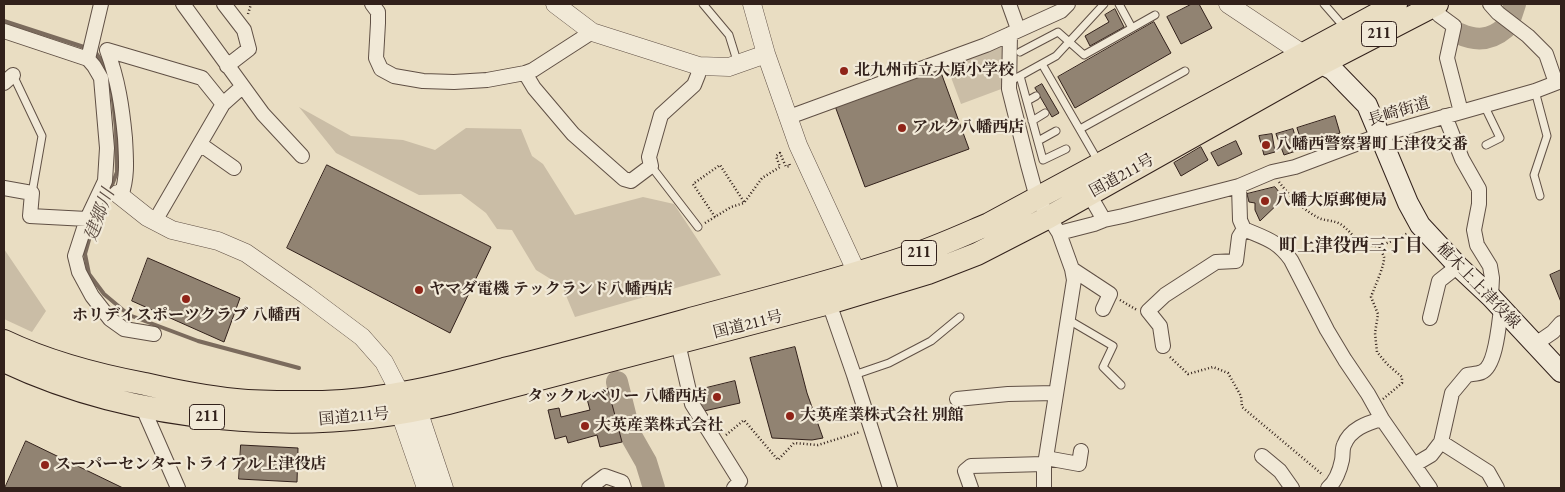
<!DOCTYPE html>
<meta charset="utf-8">
<style>
body{margin:0}
#map{position:relative;width:1565px;height:492px;overflow:hidden;background:#e9ddc2;font-family:"EB Garamond",serif}
canvas{display:block}
.frame{position:absolute;inset:0;border:5px solid #32211b;pointer-events:none}
</style>
<div id="map">
<canvas width="1565" height="492"></canvas>
<div class="frame"></div>
</div>
<script>
const g = document.querySelector('canvas').getContext('2d');
g.lineJoin = 'round';
function fill(path, color) { g.fillStyle = color; g.fill(path, 'evenodd'); }
function strokePath(path, color, width, dash) { g.strokeStyle = color; g.lineWidth = width; g.lineCap = dash ? 'butt' : 'round'; g.setLineDash(dash || []); g.stroke(path); }
function drawText(font, color, halo, rows, align = 'center') {
  g.font = font + ' "EB Garamond","Noto Serif JP",serif'; g.lineWidth = 4.5; g.setLineDash([]); g.textBaseline = 'middle'; g.strokeStyle = halo; g.fillStyle = color; for (const [text, x, y, turn = 0] of rows) {
    g.save(); g.translate(x, y); g.rotate((+turn || 0) * Math.PI / 180); g.textAlign = isNaN(turn) ? turn : align; if (halo) g.strokeText(text, 0, 0); g.fillText(text, 0, 0); g.restore();
  }
}
const green = new Path2D(`
 M998,45L1005,47L1004,88L961,104L946,64Z
 M299,107L351,136L403,140L435,150L466,128L521,129L532,156L543,164L575,215L643,197L674,204L721,275L575,317L562,286L536,270L512,230L497,229L486,213L461,194L419,195L336,153Z
 M4,249L46,311L32,332L4,319Z`);
const stream = new Path2D(`
 M4,21L87,48
 M94,51L96,53L106,67
 M112,91L116,128L117,172L106,201L94,222L85,254L89,274L104,294L129,315L198,341L299,368`);
const river = new Path2D(`
 M1511,16L1515,4
 M1460,34C1476,41 1490,41 1505,28
 M617,382L630,434L646,462L654,488`);
const building = new Path2D(`
 M1192,4H1199L1212,28L1181,44L1167,17Z
 M1115,9L1124,27L1090,46L1085,36L1109,22L1105,15Z
 M1154,22L1171,53L1075,108L1058,77Z
 M939,67L969,149L865,187L835,106Z
 M1042,84L1059,113L1052,117L1035,88Z
 M1335,116L1340,133L1303,146L1297,128Z
 M1293,129L1299,150L1284,155L1276,134Z
 M1272,134L1275,152L1264,155L1259,136Z
 M1236,141L1242,154L1218,166L1211,153Z
 M1201,147L1208,160L1181,176L1174,163Z
 M327,165L491,247L450,333L287,248Z
 M1275,187L1284,198L1260,221L1255,210V203L1249,202L1247,194Z
 M148,258L240,298L224,342L132,301Z
 M1561,270V302L1550,275Z
 M795,347L807,393L823,438L812,440L772,438L750,358Z
 M735,381L740,403L704,411L697,403L694,391Z
 M608,389L622,442L600,447L597,435L568,443L566,436L555,439L548,410L559,408L561,417L590,410L586,395Z
 M26,441L123,488H5Z
 M241,445L298,448L297,482L239,479Z`);
const path = new Path2D(`
 M248,14L251,4
 M1279,182C1289,195 1302,209 1317,217C1325,222 1335,219 1343,226C1358,238 1356,246 1379,246
 M715,217L693,184L720,165L744,202
 M705,223L731,207L744,203L762,178L780,167L776,156L780,153L786,167L790,166L789,163
 M1120,300L1137,310
 M1170,357L1188,374L1213,367L1228,373L1241,396L1242,407L1323,475
 M1383,399L1402,383V377L1387,364L1377,352L1375,333L1378,314L1371,297C1374,288 1385,265 1384,257C1383,254 1380,249 1379,246L1395,240L1408,233
 M726,435L744,420L778,460L794,443L818,445L860,432`);
const service = new Path2D(`
 M703,4L729,35L738,64
 M1324,4L1345,28
 M1132,28L1155,15
 M1020,52L1058,32L1084,55L1132,28L1119,4
 M1042,64L1098,161
 M13,75L42,136L32,193
 M1020,76L1043,160L1066,149
 M1009,82L1056,56L1104,4
 M1535,91L1547,136L1534,175L1540,196
 M1027,101L1036,96
 M1484,105L1500,138L1486,145
 M1032,121L1045,113
 M1080,129L1185,71
 M1038,141L1056,131
 M651,166L698,227
 M1067,319L1113,346L1103,367L1121,385
 M854,375L889,363L931,341L960,317`);
const minor = new Path2D(`
 M183,4L263,114L302,156
 M224,4L244,30L249,49L227,66
 M372,4L378,12V23L376,58L381,69L394,76L423,81L454,82L487,80L525,73L533,70L592,32
 M1009,4L1018,29
 M1490,4L1498,13L1528,36L1546,54L1556,83
 M1434,5L1439,15L1454,26L1447,58L1461,112
 M4,31L88,59L94,66L101,78L107,148L105,181L87,219L75,256L79,272L92,296L110,319L124,329L154,334
 M1010,34L1009,89L1028,165L1037,198L1059,233L1072,269L1074,280L1046,458L1044,464V488
 M88,59L101,4
 M525,73L534,88L573,134L624,179L631,181L651,166L649,157L661,115L694,85L698,75L699,66
 M4,83L13,75
 M1445,116L1462,159L1479,189V204L1474,230L1477,245L1490,266L1492,278L1491,297
 M789,117L986,45L1061,11L1068,4
 M200,144L234,168
 M1239,186L1240,220L1244,229C1264,238 1277,240 1291,260L1327,330L1345,360L1368,394L1382,419L1430,488
 M4,188L32,193L30,216L87,219
 M1089,194L1104,220L1123,216L1239,186L1272,172L1295,167L1380,135L1535,91L1561,81
 M121,196C128,177 126,158 125,138C122,106 118,80 107,50L202,78L223,104
 M155,221L223,104L242,87
 M1059,233L1094,224L1104,220
 M1072,269L1110,294L1103,309
 M829,303L854,375L890,488
 M1430,318L1439,281L1458,266
 M678,343L692,404L740,481L734,488
 M1534,345L1553,332L1561,323
 M1163,346L1160,326L1148,311L1165,295L1216,262L1236,261L1239,237L1244,229
 M957,399L1008,394L1055,393
 M142,406L178,488
 M1441,442L1452,393L1467,375C1471,374 1478,374 1482,372C1496,366 1499,323 1501,309
 M1262,456L1280,471L1292,488
 M1046,458L1079,464L1081,451
 M1414,465L1431,455L1441,442L1488,472L1497,488
 M589,488L605,476L622,482L624,488
 M971,488L965,471L971,466L1044,464
 M1328,488C1335,482 1340,470 1342,460C1343,455 1342,449 1344,445C1350,429 1367,423 1382,419`);
const tertiary = new Path2D(`
 M555,4L592,32L699,66L729,67L766,54
 M752,4L766,54L798,145L857,273L862,285
 M1228,4L1303,54
 M118,194L147,217L172,230L218,241L246,253L306,295L362,337L384,362L400,393L418,410L444,488
 M400,401V413L426,488`);
const secondary = new Path2D(`
 M1310,58L1333,70L1367,105L1408,203L1420,225L1458,266L1491,297L1561,372`);
const trunk = new Path2D(`
 M4,341C48,362 97,375 145,384C175,391 206,397 236,400C265,403 294,402 323,402C385,400 445,385 504,369C565,354 626,337 687,320C759,300 833,282 904,258C933,249 961,236 989,224L1396,4
 M4,361C135,423 308,438 448,403L829,303L928,273L977,254L1049,217L1321,64L1437,4`);
const markers = [
 [844,71,5,"#8f2418"],
 [902,128,5,"#8f2418"],
 [1266,145,5,"#8f2418"],
 [1265,201,5,"#8f2418"],
 [419,290,5,"#8f2418"],
 [186,299,5,"#8f2418"],
 [717,397,5,"#8f2418"],
 [790,416,5,"#8f2418"],
 [585,426,5,"#8f2418"],
 [45,465,5,"#8f2418"]
];
const shields = [
 [1379,34,35],
 [919,253,35],
 [207,417,35]
];
const shieldNames = [
 ["211",1379,34],
 ["211",919,253],
 ["211",207,417]
];
const poiNames = [
 ["北九州市立大原小学校",854,71],
 ["アルク八幡西店",912,128],
 ["八幡西警察署町上津役交番",1276,145],
 ["八幡大原郵便局",1275,201],
 ["ヤマダ電機 テックランド八幡西店",429,290],
 ["ホリデイスポーツクラブ 八幡西",186,316,"center"],
 ["タックルベリー 八幡西店",707,397,"right"],
 ["大英産業株式会社 別館",800,416],
 ["大英産業株式会社",595,426],
 ["スーパーセンタートライアル上津役店",55,465]
];
const streetNames = [
 ["長崎街道",1399,112,-17],
 ["国道211号",1122,176,-29],
 ["植木上上津役線",1478,286,46],
 ["国道211号",748,325,-14],
 ["国道211号",354,417,-5]
];
const waterNames = [
 ["建郷川",100,215,-69]
];
const neighbourhoodNames = [
 ["町上津役西三丁目",1351,246]
];
fill(green, '#cabda6');
strokePath(stream, '#7b6b5d', 4);
strokePath(river, '#ab9d89', 22);
fill(building, '#918372');
strokePath(building, '#32211b', 1);
strokePath(service, '#605045', 9);
strokePath(minor, '#605045', 16);
strokePath(tertiary, '#605045', 19);
strokePath(secondary, '#32211b', 22);
strokePath(trunk, '#32211b', 24);
strokePath(path, '#32211b', 2.5, [1, 2.5]);
strokePath(service, '#f1e9d7', 7);
strokePath(minor, '#f1e9d7', 14);
strokePath(tertiary, '#f1e9d7', 18);
strokePath(secondary, '#f1e9d7', 20);
strokePath(trunk, '#e9ddc2', 22);
for (const [x, y, r, color] of markers) { const dot = new Path2D(); dot.arc(x, y, r, 0, 2 * Math.PI); g.fillStyle = color; g.fill(dot); strokePath(dot, '#f1e9d7', 2); }
for (const [x, y, w] of shields) { const box = new Path2D(); box.roundRect(x - w / 2, y - 12.5, w, 25, 4); g.fillStyle = '#f1e9d7'; g.fill(box); strokePath(box, '#32211b', 1); }
drawText('bold 15px', '#32211b', null, shieldNames);
drawText('bold 16px', '#32211b', '#f1e9d7', poiNames, 'left');
drawText('16px', '#32211b', '#f1e9d7', streetNames);
drawText('italic 18px', '#5c4c42', '#f1e9d7', waterNames);
drawText('bold 18px', '#32211b', '#f1e9d7', neighbourhoodNames);
</script>
